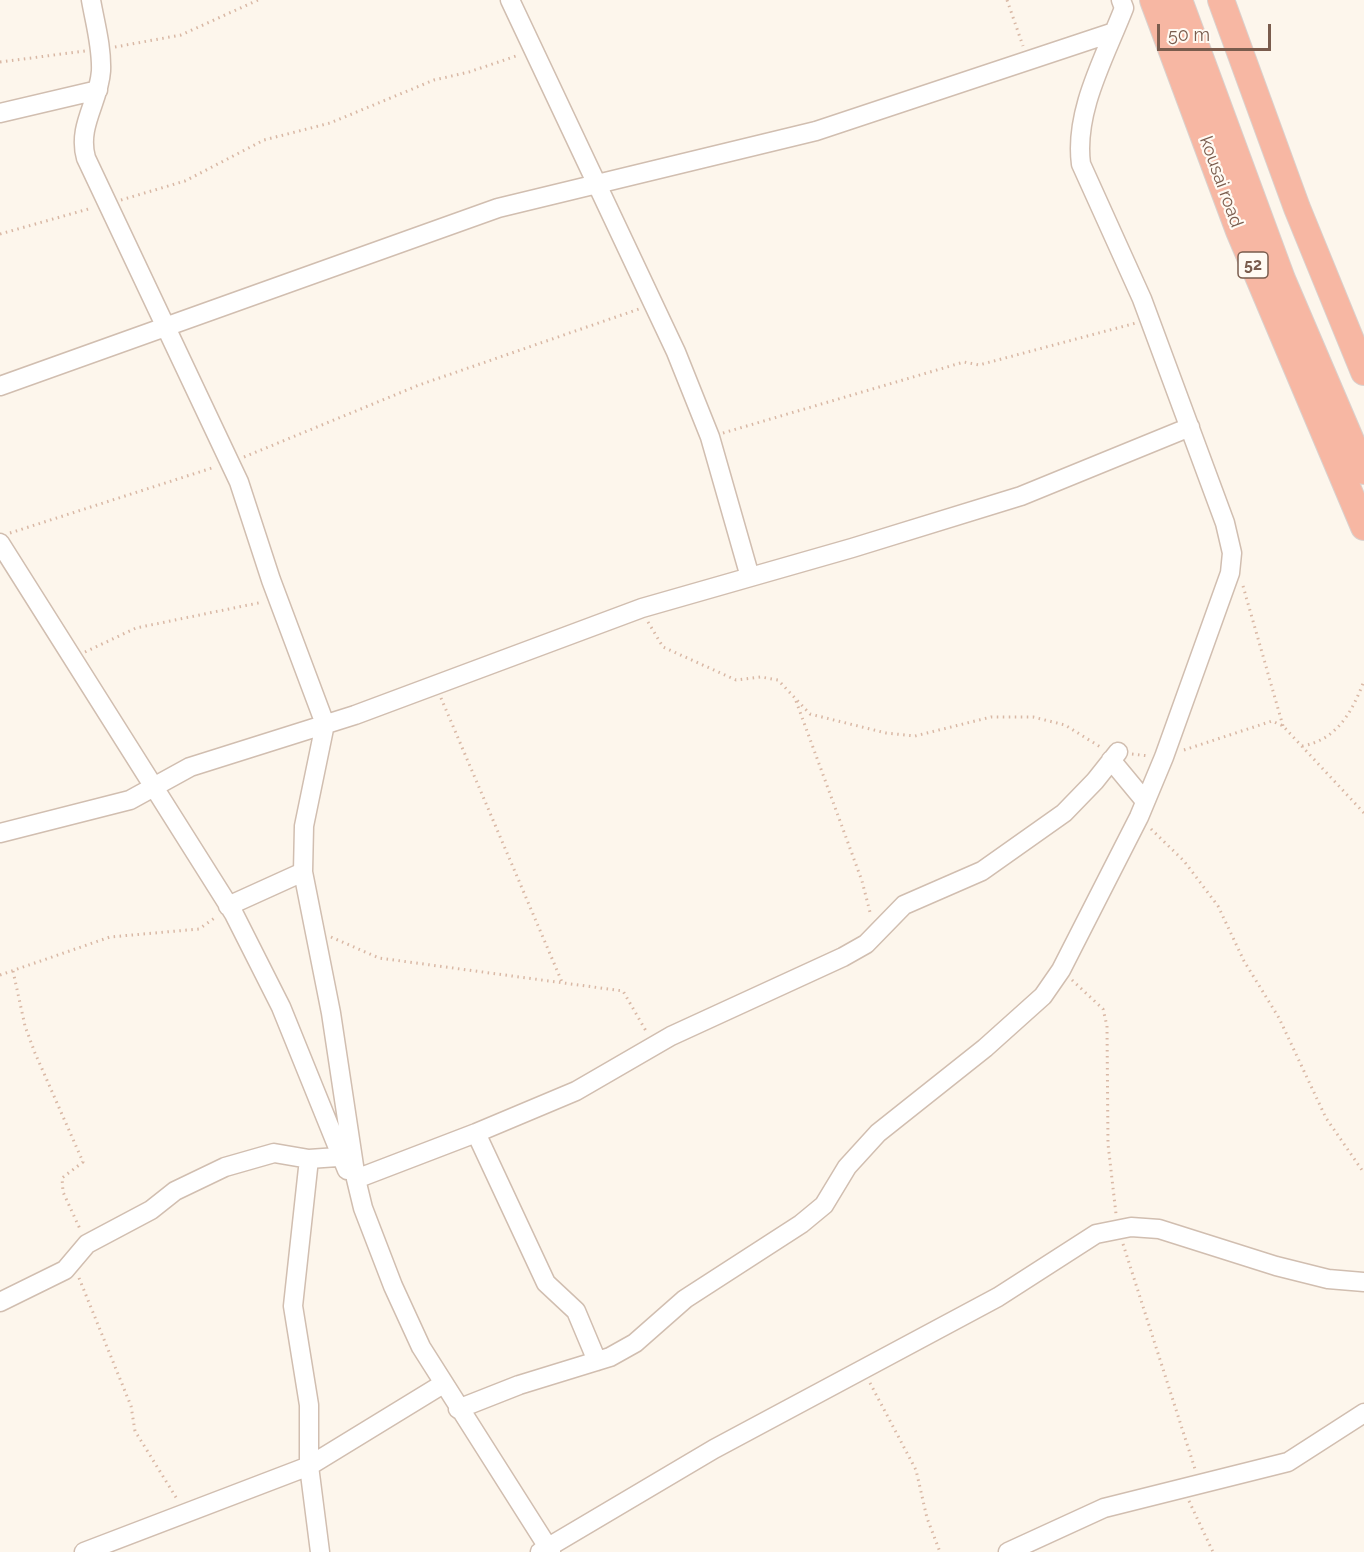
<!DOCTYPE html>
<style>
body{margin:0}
#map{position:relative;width:1364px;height:1552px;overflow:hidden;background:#fdf6ec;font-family:Raleway,sans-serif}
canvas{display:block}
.scale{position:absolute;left:1157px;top:24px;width:114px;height:27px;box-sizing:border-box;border:3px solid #7a5c4d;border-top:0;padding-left:8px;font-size:18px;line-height:21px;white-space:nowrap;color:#7a5c4d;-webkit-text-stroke:4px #fffaf3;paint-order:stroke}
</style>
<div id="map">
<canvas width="1364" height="1552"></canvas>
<div class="scale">50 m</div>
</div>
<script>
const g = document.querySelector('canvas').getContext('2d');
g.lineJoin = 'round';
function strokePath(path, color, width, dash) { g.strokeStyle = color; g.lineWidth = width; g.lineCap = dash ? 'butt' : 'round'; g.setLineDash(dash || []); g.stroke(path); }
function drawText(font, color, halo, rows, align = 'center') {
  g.font = font + ' Raleway,sans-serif'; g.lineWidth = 4.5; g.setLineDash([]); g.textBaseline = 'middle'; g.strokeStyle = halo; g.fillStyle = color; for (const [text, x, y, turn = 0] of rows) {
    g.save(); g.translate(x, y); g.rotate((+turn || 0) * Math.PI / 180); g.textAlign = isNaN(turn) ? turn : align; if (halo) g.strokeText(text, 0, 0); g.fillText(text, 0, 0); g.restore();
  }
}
const path = new Path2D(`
 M1007,0L1023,46
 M115,47L181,35L258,0
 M0,62L85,51
 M121,200L185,181L264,140L330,123L434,80L469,72L519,55
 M0,234L92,208
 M723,433L964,362L979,365L1136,323
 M244,457L419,385L639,309
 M10,533L215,467
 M1243,586L1283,726
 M648,622L663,647L736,680L761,677L778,680L810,714L886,733L915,736L991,717H1033L1065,725L1102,748
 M85,652L136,628L263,602
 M441,698L562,982
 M796,701L862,881L871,916
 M1302,746C1337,740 1352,712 1364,681
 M1184,750L1272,721L1283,726L1364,813
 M1132,754L1149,756
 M1151,829L1184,861L1218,906L1244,961L1279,1018L1326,1118L1364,1173
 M331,937L379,958L623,991L646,1031
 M13,971L25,1026L35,1053L83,1162L62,1178L63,1192L80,1229
 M0,975L110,937L199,929L216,917
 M1072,980L1103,1009L1107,1026L1108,1144L1116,1214
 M1123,1244L1195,1469
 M79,1278L131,1406L135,1431L177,1499
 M870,1383L916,1470L927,1518L940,1552
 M1189,1501L1213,1552`);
const minor = new Path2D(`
 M91,0C95,23 102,47 101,71C99,102 77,126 86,158L239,482L271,580L325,724L304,826L303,872L331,1013L356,1179L363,1208L393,1286L421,1347L551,1552
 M510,0L676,352L710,437L750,577
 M0,113L98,90
 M0,386L498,208L816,131L1114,32
 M0,543L234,914L281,1007L347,1170
 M1111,760L1145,801
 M0,833L130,800L190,767L355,715L642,608L852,548L1021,496L1190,427
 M228,906L303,872
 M476,1133L546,1283L576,1311L597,1361
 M309,1159L293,1306L309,1405V1466L320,1552
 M356,1179L476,1133L576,1091L671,1036L843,957L866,944L904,905L982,871L1064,813L1095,781L1118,752
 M0,1302L65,1270L87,1244L151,1210L175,1191L225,1167L274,1153L309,1159L352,1156
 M458,1409L519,1385L610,1357L635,1343L685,1299L801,1224L824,1205L847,1167L878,1133L985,1048L1043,996L1061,970L1139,817L1164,757L1230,573L1232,553L1225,523L1142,299L1081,164C1074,111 1105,57 1124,8L1121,0
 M84,1552L309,1466L443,1384
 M540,1552L714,1449L998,1297L1096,1234L1131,1227L1159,1229L1276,1266L1328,1279L1364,1282
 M1008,1552L1104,1508L1288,1462L1364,1413`);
const highway = new Path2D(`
 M1153,0L1239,231L1364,527
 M1179,0L1282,279L1364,471
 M1221,0L1297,208L1364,372`);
const shields = [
 [1253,265,30]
];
const shieldNames = [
 ["52",1253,265]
];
const streetNames = [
 ["kousai road",1221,182,70]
];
strokePath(minor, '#d1beb0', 21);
strokePath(highway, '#dad1cd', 28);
strokePath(path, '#d9b8a5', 3, [1.5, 4.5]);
strokePath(minor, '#fff', 18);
strokePath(highway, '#f7b7a3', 26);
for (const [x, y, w] of shields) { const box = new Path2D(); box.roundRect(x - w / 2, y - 13, w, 26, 4.5); g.fillStyle = '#fffaf3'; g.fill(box); strokePath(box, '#7a5c4d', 1.5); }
drawText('bold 16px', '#7a5c4d', null, shieldNames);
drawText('18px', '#7a5c4d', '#fffaf3', streetNames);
</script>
